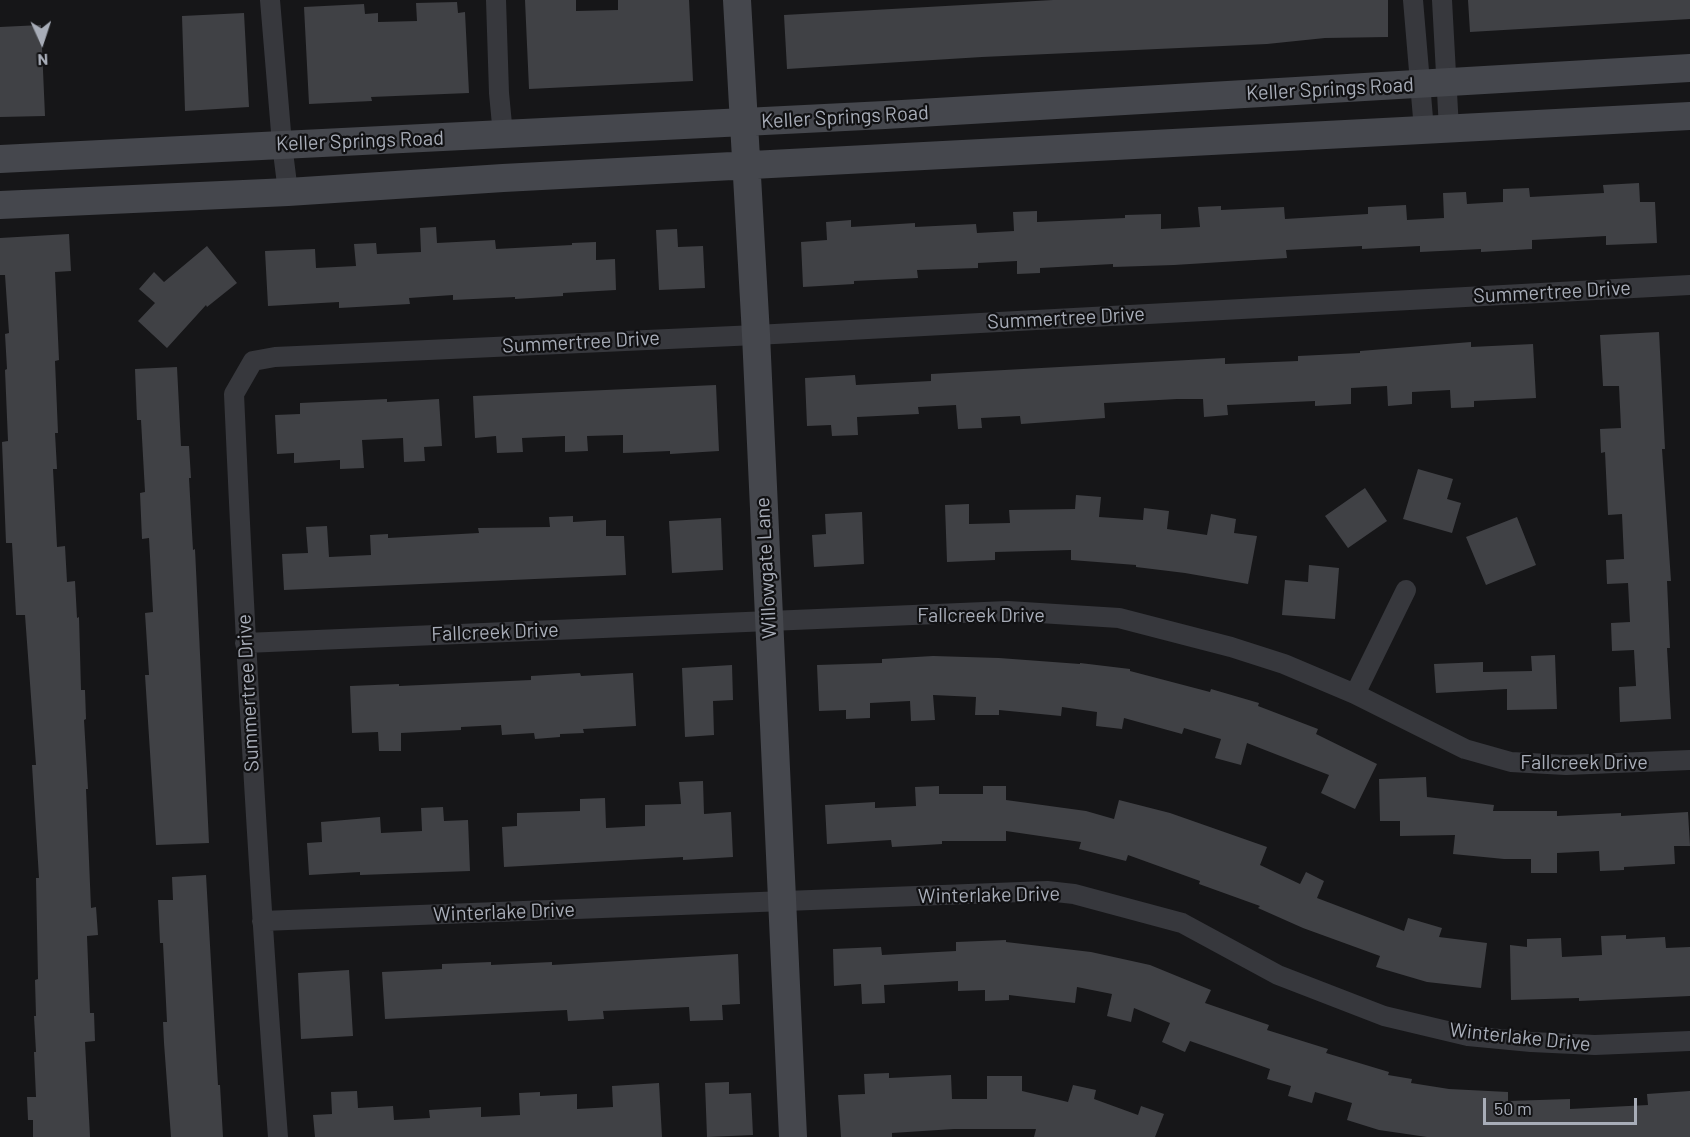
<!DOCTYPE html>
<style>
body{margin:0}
#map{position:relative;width:1690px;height:1137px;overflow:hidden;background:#161618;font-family:Barlow,sans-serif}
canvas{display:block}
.north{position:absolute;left:12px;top:12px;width:60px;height:60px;-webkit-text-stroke:4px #111113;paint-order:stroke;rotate:177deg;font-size:16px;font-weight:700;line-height:24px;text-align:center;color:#a8adb8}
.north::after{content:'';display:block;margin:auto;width:21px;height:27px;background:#a8adb8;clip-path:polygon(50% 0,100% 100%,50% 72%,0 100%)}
.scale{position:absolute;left:1483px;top:1098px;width:154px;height:27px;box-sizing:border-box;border:3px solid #a8adb8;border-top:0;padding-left:8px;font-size:18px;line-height:21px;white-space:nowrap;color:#a8adb8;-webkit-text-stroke:4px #111113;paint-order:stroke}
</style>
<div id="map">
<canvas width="1690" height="1137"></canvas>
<div class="north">N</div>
<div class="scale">50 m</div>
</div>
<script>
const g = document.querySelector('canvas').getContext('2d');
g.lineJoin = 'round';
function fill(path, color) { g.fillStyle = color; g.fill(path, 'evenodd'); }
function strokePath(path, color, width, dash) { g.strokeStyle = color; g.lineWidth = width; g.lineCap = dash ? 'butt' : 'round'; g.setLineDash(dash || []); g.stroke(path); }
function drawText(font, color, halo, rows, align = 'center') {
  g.font = font + ' Barlow,sans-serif'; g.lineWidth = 4.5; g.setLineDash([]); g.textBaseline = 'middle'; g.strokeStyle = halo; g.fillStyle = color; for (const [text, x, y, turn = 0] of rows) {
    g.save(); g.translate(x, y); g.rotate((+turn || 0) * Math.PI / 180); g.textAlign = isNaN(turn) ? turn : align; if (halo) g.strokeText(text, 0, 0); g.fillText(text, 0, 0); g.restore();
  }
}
const building = new Path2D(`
 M525,0H576V11L618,10V0H689L693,81L529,89Z
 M1053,0H1388V37L1325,38L1267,44L982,57L787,69L784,15Z
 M1468,0H1690V19L1470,32Z
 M457,2L458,13L465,12L469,93L371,97L372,101L309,104L304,7L364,4L365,14L378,13V22L417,21L416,3Z
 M244,13L249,107L185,111L182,16Z
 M41,25L45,116L0,117V27Z
 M1639,183L1640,202H1655L1657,243L1606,245V236L1532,240V249L1481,252V249L1420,252V246L1362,249V246L1286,250L1287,258L1174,265L1113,267V264L1040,268V273L1017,274V261L978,263V268L917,270L918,278L854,281V284L803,287L801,242L827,240L826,222L851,220V227L915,223V227L976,224L977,233L1014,231L1013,212L1037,211V222L1125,218V215L1161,214V229L1200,227L1198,207L1221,206V210L1284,207L1285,219L1368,214V207L1406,205L1407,220L1444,218L1443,193L1466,192L1467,204L1503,202V189L1529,188L1530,197L1604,193L1603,185Z
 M436,227L437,243L495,240L496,249L572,245V243L596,242V260L615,259L616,290L563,293V296L515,299V297L453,300V295L409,298L410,304L339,308V302L268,306L265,251L315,249L316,268L356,266L354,244L376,243L377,254L421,252L420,228Z
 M677,229L678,247L703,246L705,288L659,290L656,230Z
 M69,234L71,271L55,272L59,360L55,361L58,433H55L57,469H53L57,547L65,546L67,582L75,581L77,618L79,617L81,690H85L86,719L84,720L88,789H86L91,908L96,907L98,935L87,936L90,1013H94L95,1041L85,1042L90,1137H33V1120H28L27,1097H36L34,1052H36L34,1016H36L35,980L38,979L36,878H39L32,765H36L25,615H16L12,543H6L2,442L8,441L5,370L7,369L5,334L9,333L5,275H0V238Z
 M207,246L237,283L207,307L206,305L167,348L138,321L155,303L139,289L154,272L164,282Z
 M1659,332L1665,449H1662L1671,581H1667L1670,648H1667L1671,719L1620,722L1619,687L1636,686L1634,650L1612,651L1611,623L1630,622L1628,583L1607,584L1606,560L1624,559L1622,514L1608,515L1605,452L1601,453L1600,429L1621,428L1619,386H1603L1600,335Z
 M1471,342V347L1533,344L1536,398L1474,401V407L1451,408L1450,390L1412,392V404L1388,406L1387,386L1351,388V404L1315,406V401L1227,405L1228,415L1204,417L1203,399H1177L1104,403L1105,418L1021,424L1020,416L981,418L982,428L958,429L956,405L918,407L919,414L857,417L858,435L832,436L831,425L807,426L805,378L855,375L856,385L931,381V374L1225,358V364L1298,361V356L1360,353V351Z
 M177,367L181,446H189L191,478H189L193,550L195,549L209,843L156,845L145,675H149L145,613L153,612L149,538L142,539L140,493L145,492L141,420H137L135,369Z
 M716,385L719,451L670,454V451L623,453V435L587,436L588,451L565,452V436L522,438L523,452L497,453L496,436L475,438L473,396Z
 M387,399V402L439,399L442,446L424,447L425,461L404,462L403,438L362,440L364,468L340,469V460L294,463V453L277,454L275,415L300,414V403Z
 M1418,469L1453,479L1447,499L1461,503L1452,533L1403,519Z
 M1365,488L1387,521L1348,548L1325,516Z
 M1076,495L1101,497L1099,517L1143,520L1144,508L1169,511L1167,529L1207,535L1211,514L1236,519L1234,533L1257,536L1248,584L1185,573L1136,567V565L1071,560V550L995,552V560L947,562L945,505L969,504V524L1010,523L1009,510L1075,509Z
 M862,512L864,564L814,567L812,535L826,534L825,514Z
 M573,516V522L606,520V536H624L626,575L284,590L282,554L308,553L306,527L327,526L329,557L371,555L370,535L388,534V538L479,533L478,528L550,527L549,517Z
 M1517,517L1536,565L1486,585L1466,537Z
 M721,518L723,570L672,573L669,521Z
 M1309,565L1339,568L1335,619L1282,615L1285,580L1308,582Z
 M1555,655L1557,709L1507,710V689L1436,693L1434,664L1483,662V672L1532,671L1531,656Z
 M933,656L999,658L1080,664V663L1130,669V671L1210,692L1211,689L1259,703L1258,706L1318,729L1316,734L1377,764L1355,809L1321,793L1329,775L1247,743L1241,765L1215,758L1221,739L1184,728L1182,734L1124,718L1122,729L1096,726L1097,712L1062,707L1061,716L999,710V715H975L976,697L933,695L935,720L911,721L910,701L870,703V718L846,719V710L819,711L817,665L882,663V659Z
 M732,665L733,700L713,701L714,735L685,737L682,668Z
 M580,673L581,676L633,673L636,726L583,729L584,733L560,734V737L535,739L534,733L502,735L501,725L461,727V730L401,733V751H379L378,732L352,733L350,686L399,684V686L531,680V676Z
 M1426,777L1427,797L1494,805L1493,811H1557V816L1621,813V816L1688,812L1690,846H1674L1675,864L1624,867V870L1600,871L1599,851L1557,853V873H1531V859H1504L1453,854L1455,835L1400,836V821H1380L1379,779Z
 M703,781L704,814L731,812L733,857L683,860V857L504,867L502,827L517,826V813L580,811V799L605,798L606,828L645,826V805L681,804L679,782Z
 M939,786V794H983V786H1006V800L1086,811L1114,819L1119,800L1170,813L1267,847L1260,865L1300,884L1306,872L1324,881L1317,898L1404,931L1408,918L1442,928L1439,937L1487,943L1481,988L1427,982L1376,967L1380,956L1303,928L1258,908L1260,906L1199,884L1200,881L1128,855L1126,861L1079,849L1081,842L1006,831V841H942V844L892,847L891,840L827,844L825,805L875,802V808L916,806L915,787Z
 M443,807L444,821L468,820L470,871L360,875V872L309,875L307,843L322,842L321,822L380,817L381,833L422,831L421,808Z
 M206,875L218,1085H220L223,1137H171L164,1043L163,1022H167L163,943H160L158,900H173L172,877Z
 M1626,935V939L1665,937L1666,948L1690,947V996L1579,1001V998L1511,1000L1510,945L1527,947V939L1561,938L1562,957L1602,955L1601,936Z
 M1006,940V942L1091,952L1150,965L1211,990L1205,1003L1269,1025L1267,1030L1328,1049L1326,1053L1389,1072L1388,1075L1412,1079L1411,1083L1449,1089L1508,1092V1101L1570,1099V1109L1648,1105L1647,1094L1690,1091V1137H1427L1379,1130L1347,1120L1352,1103L1315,1092L1312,1103L1288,1096L1291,1086L1267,1079L1270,1069L1190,1041L1185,1052L1162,1042L1170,1023L1134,1008L1131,1022L1107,1016L1112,994L1077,987L1075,1003L1009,995V1000L985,1001V990L958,991V981L884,985L885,1003L862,1004L861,984L834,986L833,949L881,947L882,955L956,951V942Z
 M738,954L740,1004L722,1005L723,1020L690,1021L689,1007L603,1011L604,1019L568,1021L567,1010L385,1019L382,972L442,969V964L491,962V965L552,962V965Z
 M349,970L353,1036L301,1039L298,973Z
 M889,1073V1078L951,1075L952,1099H987V1076H1022V1091L1068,1102L1073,1085L1096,1090L1094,1099L1138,1115L1141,1106L1164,1114L1155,1137H1034L1036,1129H954L892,1133V1137H841L838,1095L865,1094L864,1074Z
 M729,1082V1094L751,1093L753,1135L707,1137L705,1083Z
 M659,1083L662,1137H315L313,1115L332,1114L331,1092L357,1091L358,1108L393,1106L394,1120L430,1118L429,1110L481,1107V1117L520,1115L519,1093L540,1092V1096L577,1094V1109L613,1107L612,1086Z`);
const street = new Path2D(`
 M270,0L282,144L288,192
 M496,0L499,93L503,135
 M1413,0L1424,130
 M1442,0L1449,129
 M245,643L1008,611L1119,618L1231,647L1284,664L1355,694L1465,749L1511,762L1566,765L1690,760
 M1355,694L1406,590
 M262,921L1047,891L1074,894L1182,923L1278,975L1384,1016L1468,1036L1531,1042L1595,1045L1690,1041
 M278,1137C259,890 245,642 234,394L253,361L275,357L756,335L1690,285`);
const secondary = new Path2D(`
 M737,0L756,335L793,1137
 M0,159L885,115L1690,68
 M0,205L288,192L503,178L1690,116`);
const streetNames = [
 ["Keller Springs Road",1330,89,-3],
 ["Keller Springs Road",845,117,-3],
 ["Keller Springs Road",360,141,-2],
 ["Summertree Drive",1552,292,-3],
 ["Summertree Drive",1066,318,-3],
 ["Summertree Drive",581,342,-3],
 ["Willowgate Lane",766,568,-93],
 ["Fallcreek Drive",981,615],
 ["Fallcreek Drive",495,632,-2],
 ["Summertree Drive",248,693,-93],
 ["Fallcreek Drive",1584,762],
 ["Winterlake Drive",989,895,-1],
 ["Winterlake Drive",504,912,-2],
 ["Winterlake Drive",1520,1037,6]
];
fill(building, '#404145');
strokePath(street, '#37383d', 20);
strokePath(secondary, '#45474d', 28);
drawText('20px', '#a8adb8', '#111113', streetNames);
</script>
